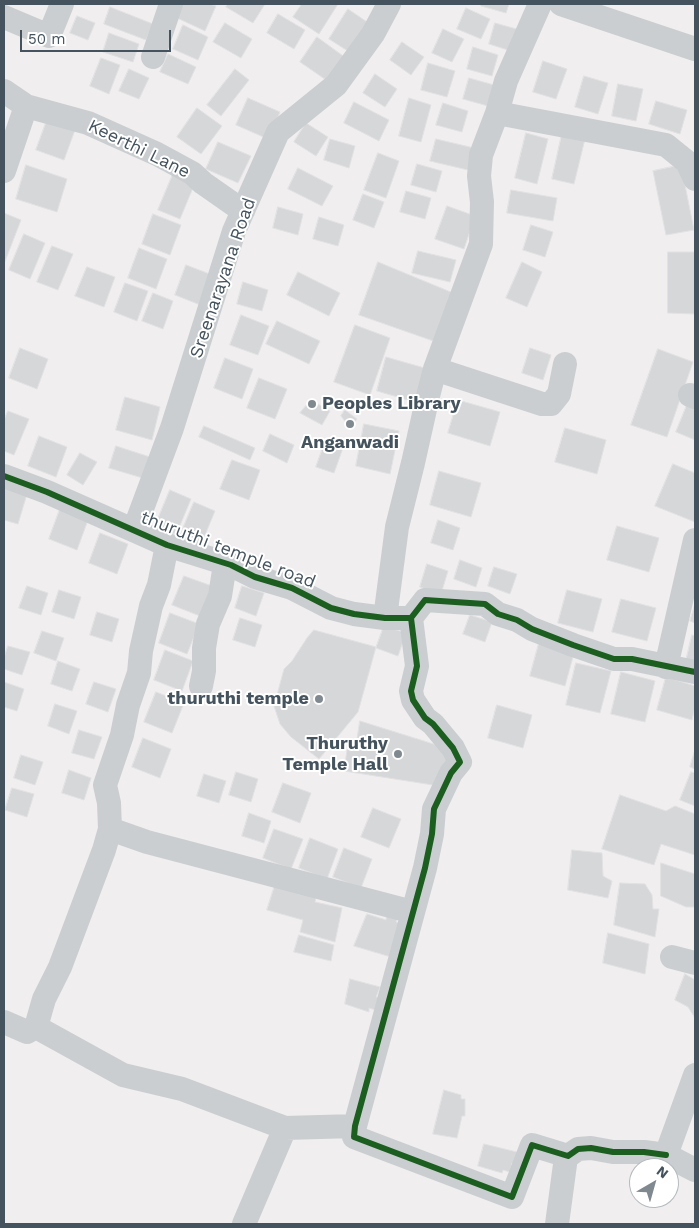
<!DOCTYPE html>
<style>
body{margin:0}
#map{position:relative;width:699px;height:1228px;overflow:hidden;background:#f0eeef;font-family:"Work Sans",sans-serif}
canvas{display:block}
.frame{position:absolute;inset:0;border:5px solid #44535d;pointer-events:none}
.north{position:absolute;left:629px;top:1158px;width:50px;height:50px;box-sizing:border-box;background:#fff;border:1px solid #b4babe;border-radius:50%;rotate:38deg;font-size:14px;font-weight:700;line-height:20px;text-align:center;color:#44535d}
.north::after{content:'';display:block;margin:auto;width:18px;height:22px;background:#808990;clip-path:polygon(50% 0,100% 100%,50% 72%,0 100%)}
.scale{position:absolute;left:20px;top:30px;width:151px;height:22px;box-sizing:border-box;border:2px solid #44535d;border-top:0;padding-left:6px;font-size:15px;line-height:18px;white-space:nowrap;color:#44535d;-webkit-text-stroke:4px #fff;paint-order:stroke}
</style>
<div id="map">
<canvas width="699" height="1228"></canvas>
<div class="frame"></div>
<div class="north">N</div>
<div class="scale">50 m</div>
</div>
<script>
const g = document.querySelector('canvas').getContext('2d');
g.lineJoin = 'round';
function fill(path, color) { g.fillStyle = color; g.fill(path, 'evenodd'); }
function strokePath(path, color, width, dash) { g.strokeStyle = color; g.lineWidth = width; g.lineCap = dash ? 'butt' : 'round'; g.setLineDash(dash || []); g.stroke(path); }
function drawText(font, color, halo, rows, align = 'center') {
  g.font = font + ' "Work Sans",sans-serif'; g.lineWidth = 4; g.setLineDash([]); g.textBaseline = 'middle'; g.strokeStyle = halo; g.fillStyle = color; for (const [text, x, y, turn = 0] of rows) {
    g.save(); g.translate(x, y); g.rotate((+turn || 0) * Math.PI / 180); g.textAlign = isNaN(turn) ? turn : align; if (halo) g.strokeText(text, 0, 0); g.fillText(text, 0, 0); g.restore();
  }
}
const building = new Path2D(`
 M181,4H209L216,6L205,31L175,17Z
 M228,4H265L253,23L226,7Z
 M302,4H338L319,34L293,17Z
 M481,4H509L506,13L481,6Z
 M110,7L153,24L146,40L104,24Z
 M466,8L490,19L481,39L457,29Z
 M348,9L373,26L354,55L329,39Z
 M278,14L305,30L294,49L267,33Z
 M77,16L95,23L88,40L70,33Z
 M225,23L252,39L241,58L213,42Z
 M495,23L520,30L514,52L489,44Z
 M183,25L208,37L198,60L173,49Z
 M443,29L464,39L452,62L432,53Z
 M109,33L139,44L133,62L103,52Z
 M317,37L346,58L329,82L300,62Z
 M402,42L424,57L411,75L390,60Z
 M473,47L498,55L492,76L467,69Z
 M168,54L196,67L188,84L160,72Z
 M101,58L120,65L109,94L90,86Z
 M543,61L567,69L556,99L533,92Z
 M428,63L455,71L447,97L421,90Z
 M129,69L149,78L139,99L119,91Z
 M235,69L249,80L221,116L207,105Z
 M375,74L397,89L385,107L363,93Z
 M584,76L608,83L598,114L575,107Z
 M469,78L494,85L488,106L463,99Z
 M618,84L643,89L636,121L612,116Z
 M248,98L280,112L268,139L236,125Z
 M409,98L431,105L421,142L399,136Z
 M656,101L687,110L680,134L649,124Z
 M354,102L389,120L379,141L344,123Z
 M443,103L468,111L462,132L436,125Z
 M197,108L222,126L201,154L177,137Z
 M47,120L75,130L64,160L36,150Z
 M306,123L328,137L316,156L294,142Z
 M526,133L548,139L537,184L515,178Z
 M562,134L585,139L574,184L552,179Z
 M330,139L355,146L349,168L324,160Z
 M436,139L474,148L468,170L430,161Z
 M218,142L251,156L238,183L206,169Z
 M378,153L399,161L386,198L364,190Z
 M417,164L442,171L436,192L411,185Z
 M26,165L67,179L57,212L16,199Z
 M681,165L694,230L666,235L653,171Z
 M298,168L333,186L322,206L288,189Z
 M173,174L195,183L180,219L158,210Z
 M511,190L557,198L553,221L507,213Z
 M406,191L431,198L425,219L400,212Z
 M363,194L384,202L374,228L353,220Z
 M447,206L475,216L464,249L435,239Z
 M278,207L303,214L298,235L273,228Z
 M4,213L21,220L4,264Z
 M153,214L181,225L170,255L142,244Z
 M319,217L344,225L338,246L313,239Z
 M531,225L553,232L545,257L523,250Z
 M24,234L45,243L30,279L9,270Z
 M52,246L73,254L58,290L37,282Z
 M139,248L167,259L156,289L128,278Z
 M418,251L456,260L450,282L412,273Z
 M668,252H695V314L668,313Z
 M378,262L458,295L439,343L359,315Z
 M522,262L542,272L527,307L506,298Z
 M186,265L215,276L203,306L175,295Z
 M87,267L115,277L104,307L75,296Z
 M298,272L340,293L329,316L287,295Z
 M243,282L268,290L262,311L237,304Z
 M125,283L148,291L137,321L114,312Z
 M153,293L173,301L163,329L142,321Z
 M241,315L269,326L258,355L230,345Z
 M277,321L320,341L309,364L266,344Z
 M355,325L390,338L370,395L334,382Z
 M20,348L48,359L37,389L9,378Z
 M530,348L551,355L543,380L522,373Z
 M658,349L693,362L667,437L631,425Z
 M386,357L428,369L418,403L377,391Z
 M225,358L253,369L242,399L214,388Z
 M259,378L287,389L275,419L247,408Z
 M125,397L160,407L152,440L116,430Z
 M311,400L330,411L322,425L300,413Z
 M458,400L500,412L490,446L448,433Z
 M687,405L695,409V440L676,432Z
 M345,410L357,419L350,428L341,416Z
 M8,411L29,419L14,455L4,451V420Z
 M364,424L399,431L390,474L356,466Z
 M204,426L255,448L250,460L199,437Z
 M565,428L606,440L597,474L555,462Z
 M270,434L294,445L287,463L263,451Z
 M39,436L67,447L56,477L28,466Z
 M325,442L343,448L334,473L316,467Z
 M116,446L153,458L146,479L109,468Z
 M80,453L97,462L83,485L67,475Z
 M232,460L260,470L249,500L220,489Z
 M673,464L695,473V522L655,506Z
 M439,471L481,483L471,517L430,505Z
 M4,487L27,494L18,524L4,520Z
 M170,490L191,499L176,535L155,526Z
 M194,502L215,511L200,547L179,538Z
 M60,509L88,520L77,550L49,539Z
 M438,520L460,528L453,550L431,543Z
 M617,526L659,538L649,572L607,560Z
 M100,533L128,544L117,574L89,563Z
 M460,560L482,568L476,587L454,579Z
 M427,564L448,571L441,594L420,587Z
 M494,567L517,574L510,594L488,586Z
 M184,576L212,586L200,616L172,605Z
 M27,586L48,593L41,615L19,608Z
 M242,586L264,593L256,616L235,608Z
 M59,590L81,597L74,619L52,612Z
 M567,590L602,599L593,632L558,623Z
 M621,599L656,608L647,641L612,632Z
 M695,604V623L690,621Z
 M97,612L119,619L112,642L90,635Z
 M170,613L199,624L187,654L159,643Z
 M470,615L492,622L485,642L463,634Z
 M240,618L262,625L255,647L233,640Z
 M384,626L406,633L398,656L376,648Z
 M314,630L376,647L358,712L319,759L291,737L280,724L274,706L284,669L292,661L307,638Z
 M42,631L64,638L56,661L34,653Z
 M692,635L695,636V663L686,661Z
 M539,643L574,653L565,686L530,676Z
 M8,646L30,652L22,675L4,669V658Z
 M165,650L193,661L182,691L154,680Z
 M58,661L80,669L72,691L51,684Z
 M576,663L611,671L600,713L566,705Z
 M621,672L655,681L645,722L611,714Z
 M666,677L695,686V707L692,720L657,710Z
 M4,682L24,689L17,711L4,707Z
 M94,682L116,689L108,712L86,704Z
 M156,692L184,703L172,733L144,722Z
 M55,704L77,711L69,734L48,726Z
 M497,705L532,715L523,748L488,738Z
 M360,721L443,747L452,759L433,785L344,771L347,750L357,738Z
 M79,730L102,737L94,759L72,753Z
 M143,738L171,749L160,778L132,767Z
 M695,750V769L690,767Z
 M21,755L43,762L35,785L14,778Z
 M69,770L91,778L84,800L62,793Z
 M236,772L258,779L251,802L229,795Z
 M691,772L695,773V806L680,800Z
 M204,774L226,781L219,803L197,796Z
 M283,783L311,793L300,823L272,812Z
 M12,788L34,794L27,817L5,810Z
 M620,795L666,811L675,806L695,814V855L661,844L654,865L602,849Z
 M373,808L401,819L389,848L361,837Z
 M249,813L271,821L264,843L242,836Z
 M274,829L303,839L291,869L263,858Z
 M310,838L338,849L327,879L299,868Z
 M344,848L372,859L361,888L333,877Z
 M572,850L602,853L603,876L612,881L608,898L568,890Z
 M661,863L695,874V907H686L661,896Z
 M620,883L645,884L652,895L653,909H659L655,937L614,925Z
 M275,885L316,897L315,902L342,908L335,942L300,932L303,920L267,910Z
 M367,914L386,920L387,914L397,918L396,922L400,923L391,957L354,946Z
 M608,933L649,944L645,974L603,963Z
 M299,935L334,945L331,961L294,952Z
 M685,974L695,980V1018L688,1007L675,1000Z
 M350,979L380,987L376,997L382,998L379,1011L369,1008V1012L345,1004Z
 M444,1090L461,1095V1099H465V1116H462L457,1138L433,1134Z
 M484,1144L521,1153L519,1164L512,1163L510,1172L503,1170L502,1173L478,1166Z`);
const street = new Path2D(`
 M561,4L695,49
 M4,17L49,36L62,4
 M153,57L171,4
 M4,91L26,106L88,123L157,154L192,173L203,183L243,211
 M497,113L666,145L687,162L695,179
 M4,171L26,106
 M435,369L542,404H551L559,394L565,364
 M690,395L695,397
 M4,476L47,492L167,545L231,565L255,577L292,588L331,608L354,614L385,618H411L425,600L485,604L498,614L517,620L532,629L573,645L614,659H632L695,672
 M134,530L172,428L234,231L278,132L336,85L373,34L389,4
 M385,618L397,527L413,463L428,396L435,369L481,244L482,202L479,176L481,155L497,113L506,81L540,4
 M411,618L417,666L411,691L413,700L425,718L433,724L453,748L460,762L451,773L434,809L432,834L425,868L355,1126L354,1137L512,1197L532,1145L568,1156L578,1149L591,1148L613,1152H644L666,1155
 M666,667L695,540
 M201,686L204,671V648L208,624L220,596L225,564
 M110,829L147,842L413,912
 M672,957L695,963
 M4,1022L27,1032L36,1027L44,999L60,967L104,850L110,829L109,803L105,785L122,735L128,705L139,673L141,651L151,606L159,585L167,545
 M36,1027L123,1075L182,1089L285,1128L355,1126
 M695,1075L666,1155L695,1170
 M244,1224L285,1128
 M557,1224L566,1157L568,1156`);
const cycleway = new Path2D(`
 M4,476L47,492L167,545L231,565L255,577L292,588L331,608L354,614L385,618H411L425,600L485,604L498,614L517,620L532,629L573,645L614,659H632L695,672
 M411,618L417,666L411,691L413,700L425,718L433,724L453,748L460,762L451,773L434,809L432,834L425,868L355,1126L354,1137L512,1197L532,1145L568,1156L578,1149L591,1148L613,1152H644L666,1155`);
const markers = [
 [312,404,5,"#808990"],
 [350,424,5,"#808990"],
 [319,699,5,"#808990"],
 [398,754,5,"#808990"]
];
const streetNames = [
 ["Keerthi Lane",139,149,26],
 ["Sreenarayana Road",223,278,-71],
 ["thuruthi temple road",228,550,21]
];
const poiNames = [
 ["Peoples Library",322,404,"left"],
 ["Anganwadi",350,443,"center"],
 ["thuruthi temple",309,699],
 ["Thuruthy",388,744],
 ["Temple Hall",388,765]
];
fill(building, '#d6d7d9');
strokePath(building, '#e1e0e2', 1);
strokePath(street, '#caced0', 24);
strokePath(cycleway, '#1b5e20', 6);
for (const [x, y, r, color] of markers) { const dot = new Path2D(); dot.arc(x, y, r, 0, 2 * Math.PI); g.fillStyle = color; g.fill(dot); strokePath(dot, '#fff', 2); }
drawText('18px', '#44535d', '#fff', streetNames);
drawText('bold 18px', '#44535d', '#fff', poiNames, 'right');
</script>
